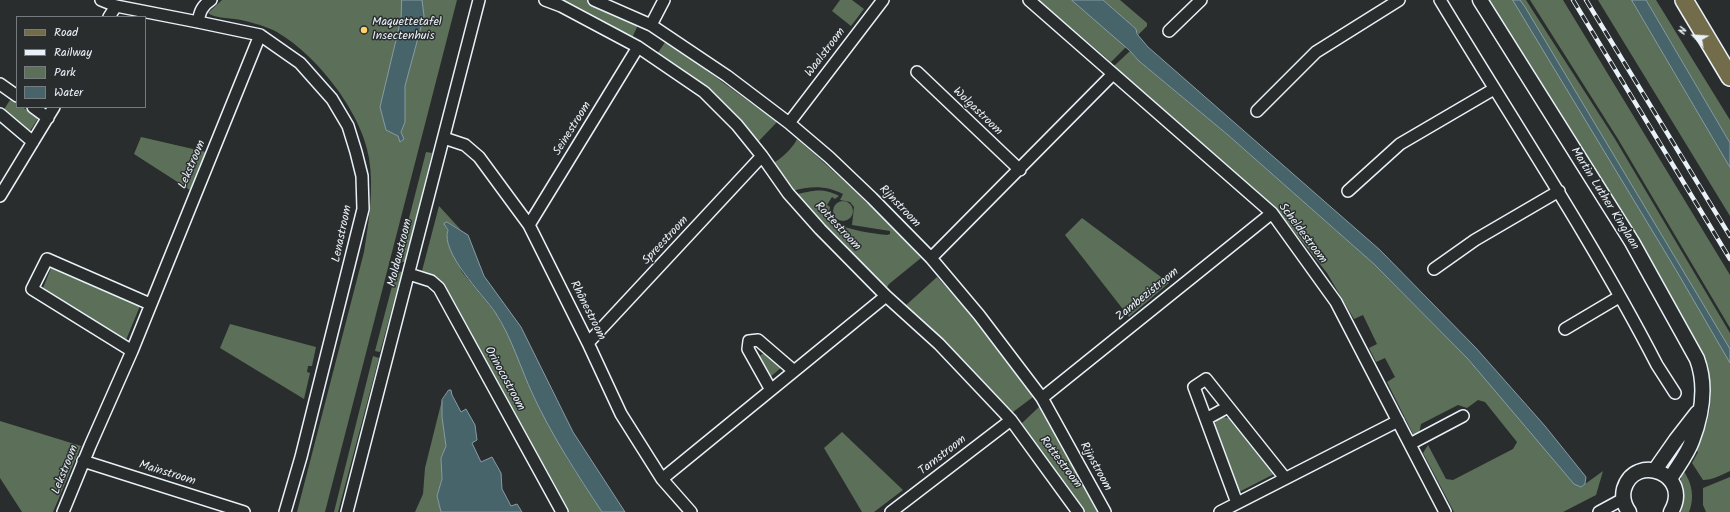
<!DOCTYPE html>
<meta charset="utf-8">
<style>
body{margin:0}
#map{position:relative;width:1730px;height:512px;overflow:hidden;background:#2a2d2e;font-family:Kalam,sans-serif}
canvas{display:block}
.legend{position:absolute;left:16px;top:16px;width:130px;height:92px;box-sizing:border-box;background:#2a2d2e;border:1px solid #767b7f;margin:0;padding:5px 7px;list-style:none;font-size:12px;color:#e8f1f8}
.legend li{display:flex;align-items:center;gap:8px;height:20px}
.legend b{width:20px;border:1px solid #767b7f}
.north{position:absolute;left:1674px;top:16px;width:40px;height:40px;-webkit-text-stroke:3px #2a2d2e;paint-order:stroke;rotate:295deg;font-size:11px;font-weight:700;line-height:16px;text-align:center;color:#e8f1f8}
.north::after{content:'';display:block;margin:auto;width:14px;height:18px;background:#e8f1f8;clip-path:polygon(50% 0,100% 100%,50% 72%,0 100%)}
</style>
<div id="map">
<canvas width="1730" height="512"></canvas>
<ul class="legend">
<li><b style="height:5px;background:#736c4b"></b>Road</li>
<li><b style="height:5px;background:#e8f1f8"></b>Railway</li>
<li><b style="height:11px;background:#5c6f59"></b>Park</li>
<li><b style="height:11px;background:#47646b"></b>Water</li>
</ul>
<div class="north">N</div>
</div>
<script>
const g = document.querySelector('canvas').getContext('2d');
g.lineJoin = 'round';
function fill(path, color) { g.fillStyle = color; g.fill(path, 'evenodd'); }
function strokePath(path, color, width, dash) { g.strokeStyle = color; g.lineWidth = width; g.lineCap = dash ? 'butt' : 'round'; g.setLineDash(dash || []); g.stroke(path); }
function drawText(font, color, halo, rows, align = 'center') {
  g.font = font + ' Kalam,sans-serif'; g.lineWidth = 3; g.setLineDash([]); g.textBaseline = 'middle'; g.strokeStyle = halo; g.fillStyle = color; for (const [text, x, y, turn = 0] of rows) {
    g.save(); g.translate(x, y); g.rotate((+turn || 0) * Math.PI / 180); g.textAlign = isNaN(turn) ? turn : align; if (halo) g.strokeText(text, 0, 0); g.fillText(text, 0, 0); g.restore();
  }
}
const green = new Path2D(`
 M222,0H457L325,512H297L364,252C369,221 374,189 369,158C362,112 314,51 273,30C262,25 247,21 235,19C227,18 215,18 208,13Z
 M556,0H587L638,25L632,38Z
 M840,0H852L864,9L851,26L832,11Z
 M1039,0H1072L1126,47L1111,62Z
 M1103,0H1120L1147,23V26L1138,35L1136,29Z
 M1489,0H1526L1615,139L1730,333V471C1722,475 1712,480 1703,480L1692,463L1698,452L1696,450C1710,420 1716,398 1705,365L1638,240Z
 M1530,0H1563L1730,275V328L1618,139Z
 M1598,0H1632L1730,167V216Z
 M1646,0H1656L1730,120V143Z
 M666,41L777,122L756,144L657,54Z
 M1130,51L1139,61L1228,135L1374,264L1468,359L1581,487L1603,471L1596,495L1563,512H1454L1423,453L1428,445L1446,479L1453,480L1513,449L1517,442L1485,402L1478,400L1467,408L1458,405L1421,424L1419,434H1413L1387,382L1395,377L1385,358L1376,362L1369,348L1377,344L1363,315L1354,319L1327,273L1274,206L1114,66Z
 M10,100L17,104V107H22L39,117L28,134L3,111Z
 M141,137L206,152L190,190L134,154Z
 M797,139C841,177 882,216 921,258L889,284L885,291L794,195C812,191 822,187 839,196L835,199L832,197L827,205L830,207L829,213L833,223C851,230 868,233 887,235L890,234V231L852,225L854,207L850,202L840,200L843,194C825,185 811,186 791,191L772,164C781,159 793,148 797,139Z
 M426,152L432,153L405,262L398,261Z
 M833 211a10 10 0 1 1 20 0a10 10 0 1 1-20 0Z
 M439,206L461,230L447,222L448,243L462,272L495,312L511,340L533,395L568,460L602,512H569L443,287L438,280L422,271Z
 M1082,218L1169,283L1129,317L1065,235Z
 M51,268L140,306L126,340L43,288Z
 M396,271L402,272L380,352L375,351Z
 M937,277L976,320L1033,397L1013,412L943,342L904,307Z
 M230,324L316,347L312,366H308L307,372L310,373L304,399L220,348Z
 M762,354H766L782,367L769,378L759,357Z
 M373,356L379,358L338,512H334Z
 M442,400V417L446,446L441,458L442,479L437,496L441,512H415L423,494L425,468Z
 M1040,406L1091,494L1100,512H1084L1076,498L1021,424Z
 M1222,417L1229,418L1274,474L1239,492L1214,430C1214,423 1216,420 1222,417Z
 M0,421L81,446L53,512H22L0,478Z
 M842,432L903,490L874,512H862L824,448Z
 M1683,470C1692,483 1695,497 1689,512H1681L1683,496L1681,481V471Z
 M1730,477V512H1706L1703,505V488Z`);
const water = new Path2D(`
 M402,0H422L424,16L405,86V122L401,132L404,139L400,142L398,136L386,130L380,107L401,19Z
 M1072,0H1103L1136,29L1137,34L1148,47L1380,250L1476,348L1545,426L1586,477L1585,484L1581,487L1574,484L1468,359L1374,264L1228,135L1139,61L1130,51Z
 M1513,0H1520L1525,7L1730,349V363L1676,270Z
 M1632,0H1646L1730,143V167Z
 M447,222L468,235L484,276L521,327L573,432L625,512H602C577,474 552,436 533,395C520,367 512,338 495,312C483,295 440,252 448,230L444,224Z
 M449,390H451L452,395L461,412L466,409L475,425L477,440L472,443L481,462L492,457L501,473L502,489L511,506L517,504L522,512H441L437,496L442,479L441,458L446,446L442,417V400Z`);
const minor = new Path2D(`
 M101,0L116,6L198,22L260,35L300,63L332,99L348,126L356,152L362,176L363,209L301,457L285,512
 M545,0L561,6L638,47L704,92L737,125L762,156L788,193L820,229L886,296L939,344L1011,420L1078,512
 M594,0L651,25L727,76L789,123L829,157L872,198L931,258L979,315L1042,398L1105,512
 M1029,0L1272,213L1336,302L1445,512
 M1440,0C1513,121 1592,239 1657,365L1675,393
 M109,17L116,6
 M198,22C200,11 202,6 211,0
 M651,25L664,0
 M1169,31L1201,0
 M917,72L1020,170
 M0,84L17,96
 M33,107L48,118
 M1257,111L1316,52L1399,0
 M0,114L33,142
 M789,123L883,0
 M444,138L465,145L479,157L529,225L588,343L621,414L662,479L691,512
 M1348,191L1400,144L1494,89
 M0,196L54,107
 M529,225L638,47
 M931,258L1113,74
 M1434,269L1475,240L1559,191
 M409,274L431,281L439,288L562,512
 M1565,329L1619,297
 M588,343L762,156
 M132,351L32,289L47,259L150,304
 M771,390L748,349L749,341L758,340L794,371
 M1042,398L1272,213
 M1206,419L1228,407
 M1410,444L1463,416
 M83,461L244,512
 M662,479L886,296
 M1237,503L1194,387L1206,379L1285,478
 M63,512L90,446L132,351L260,35
 M347,512L479,0
 M891,512L1011,420
 M1220,512L1398,421
 M1599,512L1623,499`);
const tertiary = new Path2D(`
 M1480,0L1632,242L1697,359C1707,386 1702,415 1692,441C1687,455 1677,467 1670,479
 M1655,470L1676,440L1697,413
 M1629,512C1624,505 1622,497 1624,489C1635,452 1693,474 1671,512`);
const primary = new Path2D(`
 M1684,0L1730,77`);
const rail = new Path2D(`
 M1573,0L1730,259
 M1586,0L1730,236`);
const markers = [
 [364,30,4,"#ffd166"]
];
const poiNames = [
 ["Maquettetafel",372,23],
 ["Insectenhuis",372,37]
];
const streetNames = [
 ["Waalstroom",826,53,-53],
 ["Wolgastroom",977,112,44],
 ["Seinestroom",573,129,-58],
 ["Lekstroom",193,165,-67],
 ["Martin Luther Kinglaan",1604,199,58],
 ["Rijnstroom",899,207,46],
 ["Rottestroom",837,227,47],
 ["Lenastroom",343,234,-78],
 ["Scheldestroom",1302,234,53],
 ["Spreestroom",666,241,-47],
 ["Moldaustroom",401,253,-76],
 ["Zambezistroom",1148,295,-39],
 ["Rhônestroom",587,311,63],
 ["Orinocostroom",504,379,61],
 ["Tarnstroom",943,456,-38],
 ["Rottestroom",1060,463,53],
 ["Rijnstroom",1095,467,61],
 ["Lekstroom",66,470,-68],
 ["Mainstroom",167,474,17]
];
fill(green, '#5c6f59');
fill(water, '#47646b');
strokePath(water, '#879ca3', 1);
strokePath(minor, '#e8f1f8', 14);
strokePath(tertiary, '#e8f1f8', 17);
strokePath(primary, '#e8f1f8', 20);
strokePath(minor, '#2a2d2e', 11);
strokePath(tertiary, '#2a2d2e', 14);
strokePath(primary, '#736c4b', 17);
strokePath(rail, '#e8f1f8', 4.5);
strokePath(rail, '#2a2d2e', 3, [9]);
for (const [x, y, r, color] of markers) { const dot = new Path2D(); dot.arc(x, y, r, 0, 2 * Math.PI); g.fillStyle = color; g.fill(dot); strokePath(dot, '#2a2d2e', 1.5); }
drawText('12px', '#e8f1f8', '#2a2d2e', poiNames, 'left');
drawText('12px', '#e8f1f8', '#2a2d2e', streetNames);
</script>
